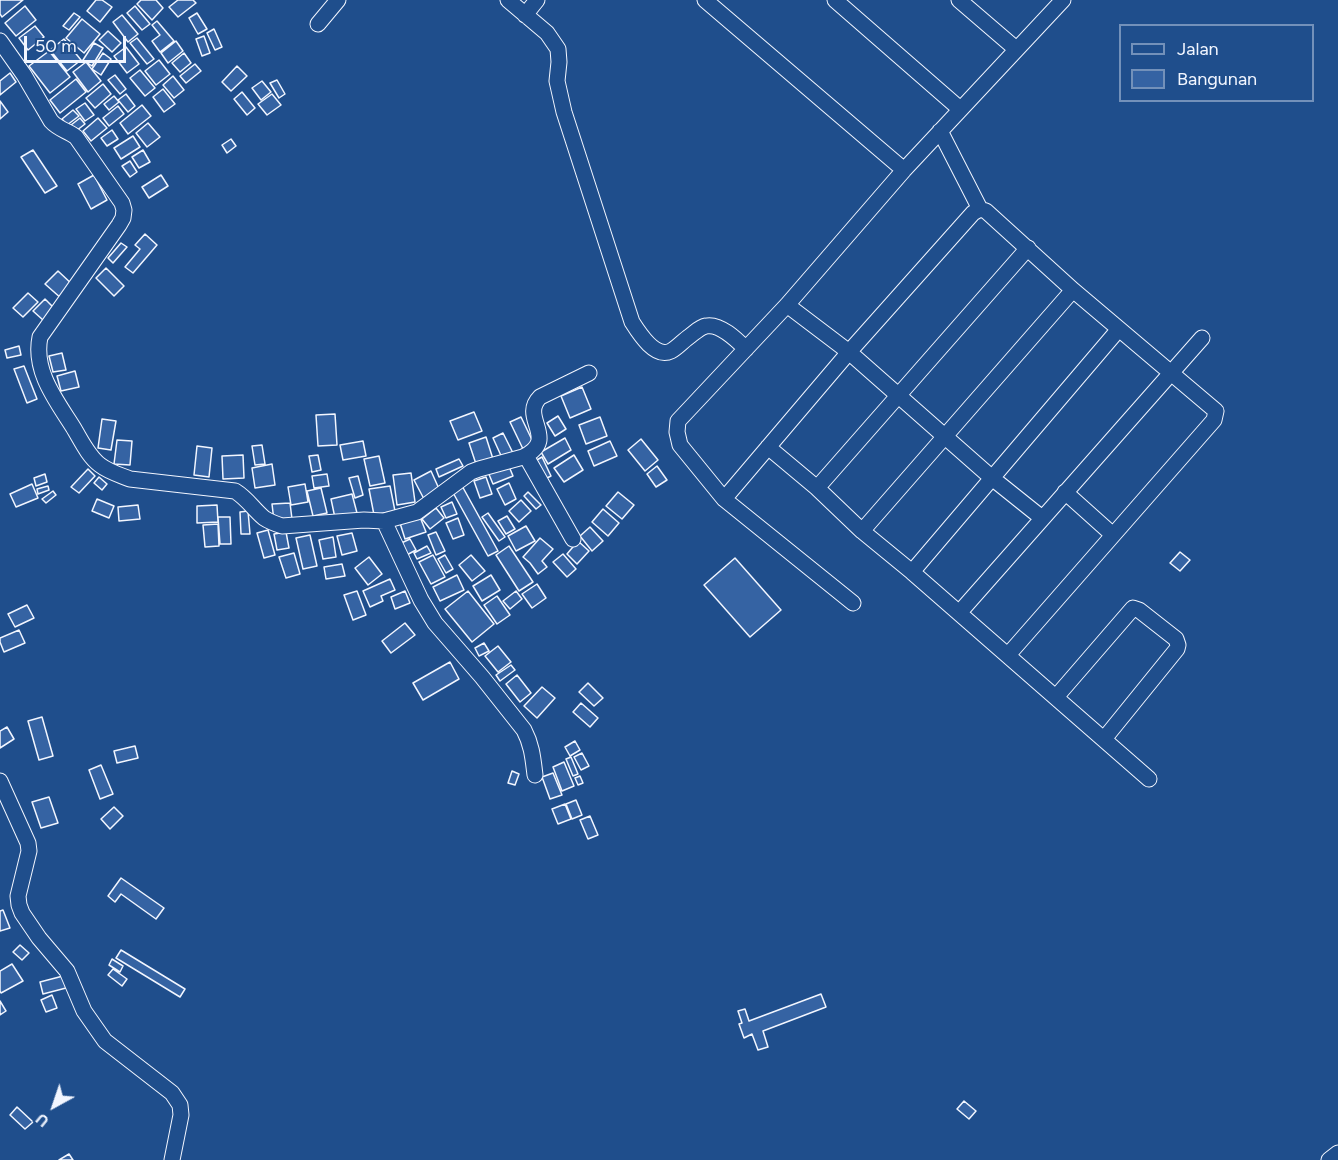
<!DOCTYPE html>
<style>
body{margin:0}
#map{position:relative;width:1338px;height:1160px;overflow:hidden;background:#1f4e8c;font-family:Figtree,sans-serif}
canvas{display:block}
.legend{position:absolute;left:1119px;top:24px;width:195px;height:78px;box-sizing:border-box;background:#1f4e8c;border:2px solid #7391ba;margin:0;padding:8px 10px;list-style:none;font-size:18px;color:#f2f6ff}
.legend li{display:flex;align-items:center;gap:12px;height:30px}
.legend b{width:30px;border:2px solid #7391ba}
.north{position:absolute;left:24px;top:1076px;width:60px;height:60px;-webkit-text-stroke:4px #1f4e8c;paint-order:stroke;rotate:220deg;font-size:16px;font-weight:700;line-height:24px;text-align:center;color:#f2f6ff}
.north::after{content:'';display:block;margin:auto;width:21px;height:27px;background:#f2f6ff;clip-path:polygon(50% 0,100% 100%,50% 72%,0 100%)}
.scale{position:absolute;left:24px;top:36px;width:102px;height:27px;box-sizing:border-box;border:3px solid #f2f6ff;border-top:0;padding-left:8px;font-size:18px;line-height:21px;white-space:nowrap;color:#f2f6ff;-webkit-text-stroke:4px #1f4e8c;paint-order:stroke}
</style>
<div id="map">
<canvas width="1338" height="1160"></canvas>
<ul class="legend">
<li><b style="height:8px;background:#1f4e8c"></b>Jalan</li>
<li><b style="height:16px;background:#3563a3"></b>Bangunan</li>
</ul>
<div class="north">U</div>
<div class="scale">50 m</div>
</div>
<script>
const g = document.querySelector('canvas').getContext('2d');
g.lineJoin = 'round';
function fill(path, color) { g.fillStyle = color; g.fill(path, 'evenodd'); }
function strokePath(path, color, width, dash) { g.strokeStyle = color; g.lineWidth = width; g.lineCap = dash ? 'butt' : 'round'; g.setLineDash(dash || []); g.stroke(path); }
const building = new Path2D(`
 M0,0H23L2,17L0,14Z
 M96,0H102L112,7L100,22L87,11Z
 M141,0H156L163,8L152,20L137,4Z
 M178,0H193L196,3L178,17L169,7Z
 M25,6L36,20L16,36L5,23Z
 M135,6L150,24L142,30L127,13Z
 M74,13L80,17L69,30L63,26Z
 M197,13L207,29L198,34L189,18Z
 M122,15L138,34L128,42L113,22Z
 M82,19L100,34L84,53L66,38Z
 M157,21L174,41L160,52L152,41L160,35L152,25Z
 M35,26L44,37L28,50L19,38Z
 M214,29L222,47L215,50L207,33Z
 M108,31L121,43L112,52L99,40Z
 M204,36L210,53L202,56L196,39Z
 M137,38L154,59L147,64L130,43Z
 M64,39L81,60L67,71L50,50Z
 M176,41L183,51L168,63L161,53Z
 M94,43L103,48L92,66L83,60Z
 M126,47L139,64L127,73L114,56Z
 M49,51L70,77L50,93L29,66Z
 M103,53L111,59L101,75L92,69Z
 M184,53L191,63L180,72L172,63Z
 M159,60L170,74L156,85L145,71Z
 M86,62L101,81L88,92L73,72Z
 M195,64L201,71L186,83L180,76Z
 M237,66L247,76L231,91L222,82Z
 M140,70L155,88L145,96L130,78Z
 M10,73L16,82L0,95V81Z
 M115,75L126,89L120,94L108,80Z
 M173,76L184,90L174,98L163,85Z
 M76,79L86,92L60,113L50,100Z
 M277,80L285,94L279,98L270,83Z
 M262,81L271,92L261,100L252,88Z
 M103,84L111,94L95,108L86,98Z
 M163,89L175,104L164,112L153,97Z
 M242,92L255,108L247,115L234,99Z
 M126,94L135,106L128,112L118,100Z
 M272,94L281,105L267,115L258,104Z
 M114,96L119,102L109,110L104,104Z
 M0,101L8,112L0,119Z
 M85,103L94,115L85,121L76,109Z
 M142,105L151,116L128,134L120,123Z
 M118,106L124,114L109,126L103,118Z
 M73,110L79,116L67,125L62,119Z
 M80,118L85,124L76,131L71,125Z
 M98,118L107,128L91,141L83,131Z
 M148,123L160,137L147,147L136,133Z
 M112,130L118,139L107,146L101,138Z
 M133,136L140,147L121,159L114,148Z
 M231,139L236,146L227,153L222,145Z
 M33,150L57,186L45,193L21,157Z
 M143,150L150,162L139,168L132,157Z
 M130,161L137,172L130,177L122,166Z
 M94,175L107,200L91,209L78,184Z
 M161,175L168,186L149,198L142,187Z
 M145,234L157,245L133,273L125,267L140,249L135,245Z
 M121,243L127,247L113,263L108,258Z
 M106,268L124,286L114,296L96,278Z
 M58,271L74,286L62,299L45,284Z
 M28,293L38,302L23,317L13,308Z
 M45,299L55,309L43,320L33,311Z
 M19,346L21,355L7,358L5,350Z
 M62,353L66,370L53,372L49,356Z
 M24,366L37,399L27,403L14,369Z
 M75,371L79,387L61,391L57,376Z
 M582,387L591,409L570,418L561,396Z
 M474,412L482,431L458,440L450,421Z
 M335,414L337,445L318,446L316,415Z
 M558,416L566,429L555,436L547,423Z
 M521,417L534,444L523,449L510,422Z
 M600,417L607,436L586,444L579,425Z
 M102,419L116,421L111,450L98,448Z
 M503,433L514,455L503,460L493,438Z
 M486,437L493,459L476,464L469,443Z
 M565,438L571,450L548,464L541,452Z
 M641,439L658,460L645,471L628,450Z
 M117,440L132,441L130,465L114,464Z
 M363,441L366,456L343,460L340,445Z
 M610,441L617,456L594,466L588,451Z
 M262,445L265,464L255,465L252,446Z
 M197,446L212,448L209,477L194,475Z
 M243,455L244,478L223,479L222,456Z
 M318,455L321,470L312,472L309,456Z
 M574,455L583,470L564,482L554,468Z
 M379,456L385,483L370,486L364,459Z
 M542,457L551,476L543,480L535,461Z
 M459,459L463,466L439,477L436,469Z
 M272,464L275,485L255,488L252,468Z
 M508,464L513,476L493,484L488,472Z
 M657,466L667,480L656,487L647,474Z
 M88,469L95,476L79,493L71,487Z
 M431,471L440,491L424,499L414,480Z
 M411,473L415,502L397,505L393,475Z
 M45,474L47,482L36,486L34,478Z
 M327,474L329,486L314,488L312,476Z
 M358,476L363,495L355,498L349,478Z
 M99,477L107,484L102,490L94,483Z
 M486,477L492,494L480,498L474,481Z
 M509,483L516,499L505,505L497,489Z
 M32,484L38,498L16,507L10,494Z
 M305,484L308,502L291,505L288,487Z
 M461,484L498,551L488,556L451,489Z
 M48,486L49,490L38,494L37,489Z
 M390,486L395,511L374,515L369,489Z
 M321,488L327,513L313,516L307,491Z
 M53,491L56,495L46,503L42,499Z
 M528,492L541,505L536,509L524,496Z
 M618,492L634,505L622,519L606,506Z
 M352,494L357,513L335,518L331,499Z
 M97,499L114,506L109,518L92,511Z
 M521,500L531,511L519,522L509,511Z
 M452,502L457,514L446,518L441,507Z
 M290,503L292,519L274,521L272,504Z
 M138,505L140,519L119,521L118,507Z
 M217,505L218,522L197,523V506Z
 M436,508L444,518L430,529L422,519Z
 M603,509L619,523L608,536L592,522Z
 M248,511L250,534H241L240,512Z
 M488,513L505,537L499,541L482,517Z
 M507,516L515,529L506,534L498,521Z
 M218,517H230L231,544H220Z
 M420,517L426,532L405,539L400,523Z
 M458,518L464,535L453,539L446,523Z
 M218,524L219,546L205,547L203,525Z
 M526,526L535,541L516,551L508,536Z
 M590,527L603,541L592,551L580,536Z
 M268,530L275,555L264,558L257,533Z
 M286,532L289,548L277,550L274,534Z
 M436,532L445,551L436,555L428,535Z
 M352,533L357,551L342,555L337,536Z
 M310,535L317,566L303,569L296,538Z
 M333,537L336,557L323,559L319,540Z
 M540,538L553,549L542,561L547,567L538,574L530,563L523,557Z
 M410,539L416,550L403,557L397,545Z
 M578,541L589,551L577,564L567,554Z
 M427,546L431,553L417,559L414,553Z
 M509,546L533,582L519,591L496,555Z
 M1180,552L1190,560L1180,571L1170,563Z
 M294,553L300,574L286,578L279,557Z
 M563,554L576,569L567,577L553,562Z
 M433,555L445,577L431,584L419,562Z
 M445,555L453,569L446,573L438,559Z
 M471,555L485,571L472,581L459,565Z
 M369,557L382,574L368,585L355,568Z
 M735,558L781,610L750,637L704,585Z
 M342,564L345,576L326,579L324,567Z
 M457,575L464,590L440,601L433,587Z
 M491,575L500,590L482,601L473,586Z
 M390,579L395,590L381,596L383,601L370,607L363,591Z
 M537,584L546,598L532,608L522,594Z
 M357,591L366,615L353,620L344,595Z
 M405,591L410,603L395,609L391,597Z
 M468,591L494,624L472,642L445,609Z
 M516,591L522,599L510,609L503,601Z
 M497,596L510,615L497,624L484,605Z
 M27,605L34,618L15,627L8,614Z
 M405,623L415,635L391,653L382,641Z
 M19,630L25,643L4,652L0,642V638Z
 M484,643L489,651L479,656L475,648Z
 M498,646L511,662L498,672L485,656Z
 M450,662L459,679L423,700L413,683Z
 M511,665L515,670L500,681L496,675Z
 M517,675L531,693L520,702L506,684Z
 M588,683L603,698L594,706L579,692Z
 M542,687L555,698L537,718L524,706Z
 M581,703L598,718L590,727L573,712Z
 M42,717L53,756L39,760L28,721Z
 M7,727L14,739L0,748V731Z
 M575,741L580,750L570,756L565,747Z
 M135,746L138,758L117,763L114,751Z
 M582,753L589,766L581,770L574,757Z
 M571,757L578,774L573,776L566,759Z
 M564,762L574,786L562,791L553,767Z
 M101,765L113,794L100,799L89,770Z
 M512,771L519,774L515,785L508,783Z
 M553,773L562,795L550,799L542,777Z
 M580,776L583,783L578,785L575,778Z
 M49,797L58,823L41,828L32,802Z
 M576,800L582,815L572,819L566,804Z
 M565,804L571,819L558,824L552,809Z
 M114,807L123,816L110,829L101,819Z
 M590,816L598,835L588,839L580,820Z
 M121,878L164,908L156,919L121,894L115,902L108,896Z
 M3,910L10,928L0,931V911Z
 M20,945L29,953L22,960L13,952Z
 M121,950L185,989L180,997L116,958Z
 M112,959L123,966L120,972L109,965Z
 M12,964L23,981L1,993L0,991V971Z
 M113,969L127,979L122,986L108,975Z
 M63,976L66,988L43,994L40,982Z
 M821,994L826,1007L763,1031L768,1047L758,1050L752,1034L744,1038L739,1024L742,1023L738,1011L745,1009L749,1021Z
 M52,995L57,1008L46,1012L41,1000Z
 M0,1001L6,1011L0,1015Z
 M964,1101L976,1111L969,1119L957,1109Z
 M17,1107L33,1122L25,1129L10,1115Z
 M69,1154L73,1160H59Z`);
const minor = new Path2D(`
 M508,0L547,33L558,49L559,62L557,81L564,112L632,322C639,333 655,359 671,351C677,348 684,340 690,336C694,333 700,327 706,326C720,323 737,340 746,349
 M705,0L904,170
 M835,0L960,109
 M959,0L1016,49
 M525,15L537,0
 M318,24L338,0
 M0,41L24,75L51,121C58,129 68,131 76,137L122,203L124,210L123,218L119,225L40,337C33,371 56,400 73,427C81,440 88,456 100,465C109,472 120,475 130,479L235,491C248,499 253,509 264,518C270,522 276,524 282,526L364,520L384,521L421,600L435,623L482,677L524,730C532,745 533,759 535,775
 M940,131L980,209
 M787,305L849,352L992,478L1042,518
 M768,447L817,488L862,531L912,572L1149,779
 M526,456L573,539
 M817,488L1028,248
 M1065,492L1113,535
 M724,499L849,352L973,213L980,209L986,211L1073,290L1216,411L1214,420L1008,655
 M384,521L417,512L471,472L479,469L523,457C560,439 519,418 540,397L589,373
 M862,531L1073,290
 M912,572L1119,329
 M853,603L724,499L680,445L677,432L678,421L787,305L904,170L1063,0
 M959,613L1202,338
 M1056,697L1133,608L1139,610L1176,639L1178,645L1177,649L1104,739
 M0,781L28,843L29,851L18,896L19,905L22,913L39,938L67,971L84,1011L105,1041L172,1093L180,1105L181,1115L172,1160
 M1329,1160L1338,1153`);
fill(building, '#3563a3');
strokePath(building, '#f2f6ff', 1.5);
strokePath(minor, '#f2f6ff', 17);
strokePath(minor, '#1f4e8c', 15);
</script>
